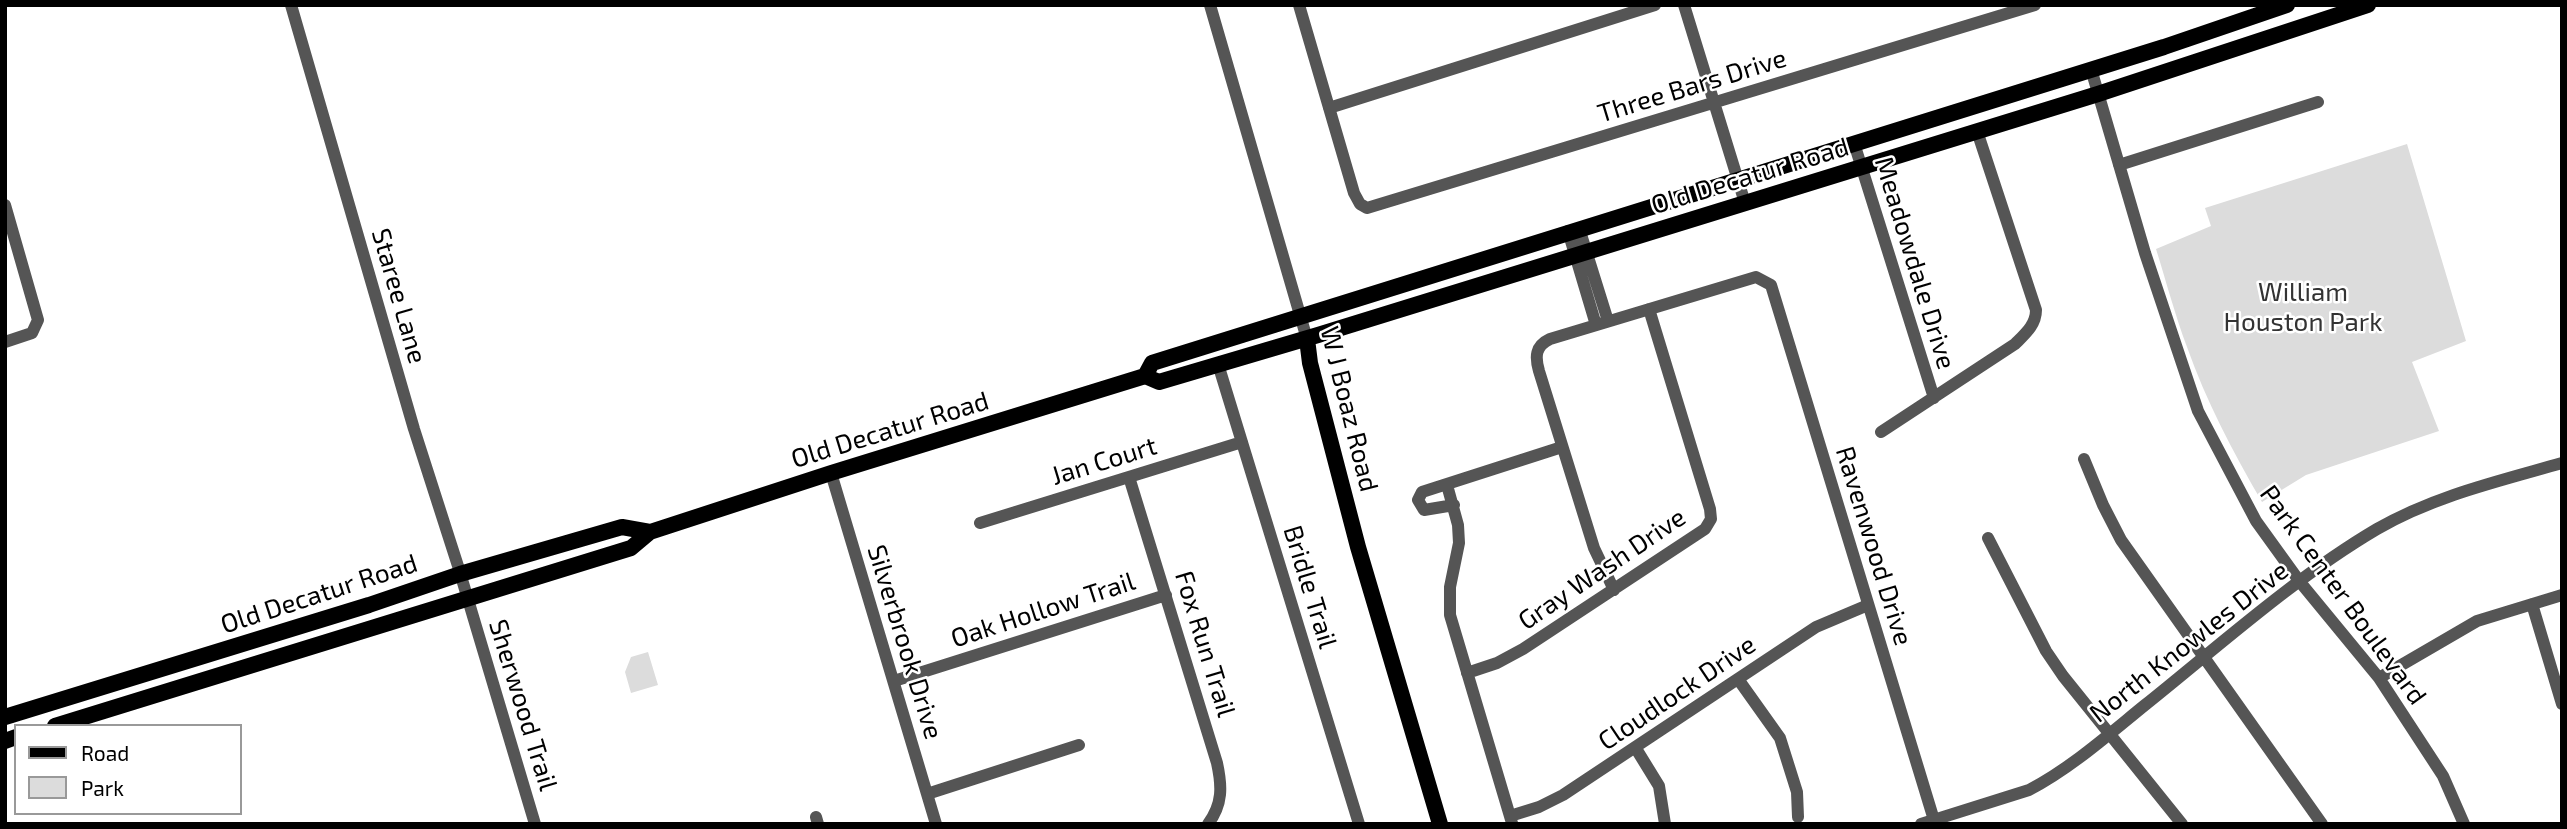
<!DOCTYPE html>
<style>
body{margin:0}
#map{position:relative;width:2567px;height:829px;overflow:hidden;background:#fff;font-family:"Exo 2",sans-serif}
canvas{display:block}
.frame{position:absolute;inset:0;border:7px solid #000;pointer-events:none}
.legend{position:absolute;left:14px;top:724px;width:228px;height:91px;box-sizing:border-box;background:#fff;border:2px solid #999;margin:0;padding:9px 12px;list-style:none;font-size:21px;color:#000}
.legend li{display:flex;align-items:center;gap:14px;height:35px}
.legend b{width:35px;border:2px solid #999}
</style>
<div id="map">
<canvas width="2567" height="829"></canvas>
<div class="frame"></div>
<ul class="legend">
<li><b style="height:9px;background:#000"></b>Road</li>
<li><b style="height:19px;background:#dcdcdc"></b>Park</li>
</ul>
</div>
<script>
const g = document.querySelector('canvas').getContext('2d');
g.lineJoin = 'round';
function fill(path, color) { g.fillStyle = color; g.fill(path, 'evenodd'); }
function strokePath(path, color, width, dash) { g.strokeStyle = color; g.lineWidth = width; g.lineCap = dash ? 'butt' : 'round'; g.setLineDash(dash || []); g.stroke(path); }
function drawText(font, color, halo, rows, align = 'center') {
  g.font = font + ' "Exo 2",sans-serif'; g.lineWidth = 5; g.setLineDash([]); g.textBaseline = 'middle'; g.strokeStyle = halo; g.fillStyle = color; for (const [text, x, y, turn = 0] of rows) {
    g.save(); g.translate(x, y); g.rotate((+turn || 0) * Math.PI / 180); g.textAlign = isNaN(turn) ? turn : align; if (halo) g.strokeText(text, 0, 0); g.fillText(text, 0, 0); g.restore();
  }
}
const green = new Path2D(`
 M2407,144L2466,341L2412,362L2439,431L2306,475L2262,502C2233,452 2206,401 2187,347C2175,315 2166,281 2156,249L2211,226L2205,208Z
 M648,652L658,685L631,693L625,672L631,657Z`);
const minor = new Path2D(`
 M291,5L414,429L458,566L535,824
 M1210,5L1307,339
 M1299,5L1354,193L1360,204L1367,208L2035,5
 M1684,5L1745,203
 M2091,69L2145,253L2198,411L2256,521L2300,582L2379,678L2443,776L2464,824
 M1329,108L1655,5
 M1854,143L1934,398
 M2119,165L2318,102
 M5,205L38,320L32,333L5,342
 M1579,228L1608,321
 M1568,231L1596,325
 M1218,364L1359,824
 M1881,432L2015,344C2025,334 2036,325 2036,310L1977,131
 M2084,459L2103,505L2121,540L2322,824
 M831,473L936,824
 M1129,477L1217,763C1222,786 1223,804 1208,824
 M1447,485L1458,525L1459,543L1450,587V615L1512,823
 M1454,505L1424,510L1418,500L1422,492L1562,447
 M980,523L1242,442
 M1988,538L2046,651L2063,676L2182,824
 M1614,590L1594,548L1539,371C1535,357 1535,346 1550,339L1756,277L1771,285L1934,820
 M2532,604L2562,704
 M1467,673L1497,663L1523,649L1705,529L1711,519L1710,509L1649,309
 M2379,678L2477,621L2562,595
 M1738,679L1780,738L1797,792L1798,817
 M894,681L1166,595
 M1635,747L1659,786L1665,824
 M927,794L1079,745
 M1510,816L1539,807L1563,795L1816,627L1868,605
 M816,817L818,824
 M1921,824L2029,790C2071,768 2108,735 2145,705C2220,645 2294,578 2377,529C2434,496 2499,481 2562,463`);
const major = new Path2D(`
 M1307,339L1310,363L1358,547L1440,824
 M1145,376L1152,363L2164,47L2287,5
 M5,717L369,605L460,574L622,527L650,532
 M55,726L631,548L650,532L831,473L1145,376L1159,382L1318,335L2098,94L2368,5
 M5,741L16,737`);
const streetNames = [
 ["Three Bars Drive",1692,86,-17],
 ["Old Decatur Road",1750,176,-17],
 ["Meadowdale Drive",1915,263,73],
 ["Staree Lane",399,296,74],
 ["W J Boaz Road",1349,409,76],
 ["Old Decatur Road",890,430,-17],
 ["Jan Court",1104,461,-17],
 ["Ravenwood Drive",1874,546,73],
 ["Gray Wash Drive",1602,569,-34],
 ["Bridle Trail",1310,587,73],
 ["Old Decatur Road",319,594,-18],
 ["Park Center Boulevard",2343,595,54],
 ["Oak Hollow Trail",1043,610,-18],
 ["Silverbrook Drive",905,642,73],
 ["North Knowles Drive",2189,642,-38],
 ["Fox Run Trail",1205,644,73],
 ["Cloudlock Drive",1677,693,-34],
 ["Sherwood Trail",523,705,73]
];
const parkNames = [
 ["William",2303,292],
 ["Houston Park",2303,322]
];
fill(green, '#dcdcdc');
strokePath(minor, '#555', 12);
strokePath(major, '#000', 16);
drawText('26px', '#000', '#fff', streetNames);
drawText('26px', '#333', '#fff', parkNames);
</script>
